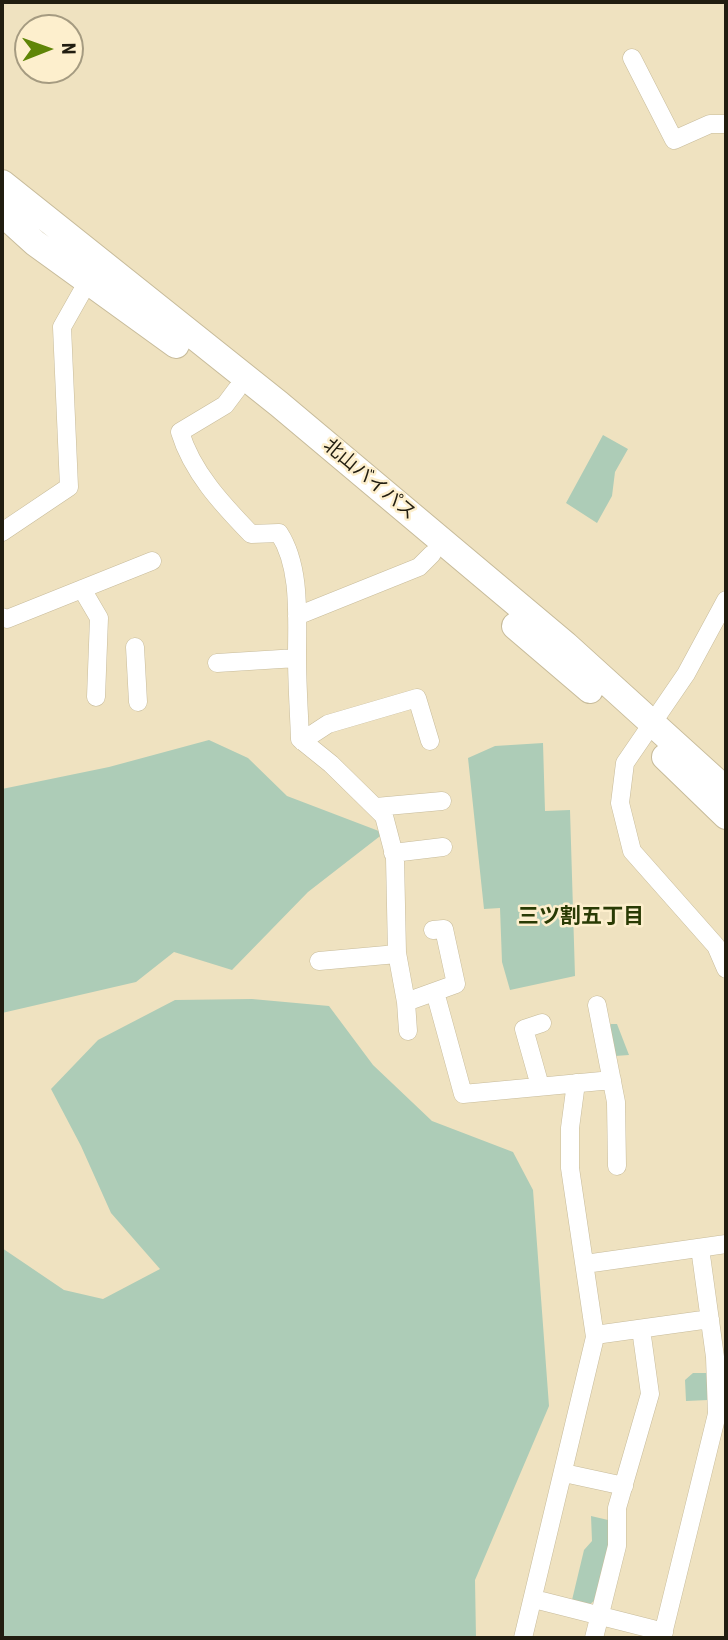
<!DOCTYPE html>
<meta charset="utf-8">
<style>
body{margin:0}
#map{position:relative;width:728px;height:1640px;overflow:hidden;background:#efe2c0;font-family:"Roboto Condensed",sans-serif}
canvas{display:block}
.frame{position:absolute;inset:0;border:4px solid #211d10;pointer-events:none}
.north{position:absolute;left:14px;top:14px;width:70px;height:70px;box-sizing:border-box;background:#fdefcd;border:2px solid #a59b81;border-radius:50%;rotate:89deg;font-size:19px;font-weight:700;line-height:28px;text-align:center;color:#211d10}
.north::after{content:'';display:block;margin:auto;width:24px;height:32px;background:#5f8507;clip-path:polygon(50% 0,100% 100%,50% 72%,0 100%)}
</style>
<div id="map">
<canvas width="728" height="1640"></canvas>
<div class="frame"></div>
<div class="north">N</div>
</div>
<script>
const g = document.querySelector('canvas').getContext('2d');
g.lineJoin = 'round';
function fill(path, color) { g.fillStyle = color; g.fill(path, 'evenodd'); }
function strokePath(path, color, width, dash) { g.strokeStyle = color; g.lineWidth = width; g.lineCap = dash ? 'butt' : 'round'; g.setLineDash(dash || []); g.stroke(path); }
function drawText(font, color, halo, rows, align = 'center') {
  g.font = font + ' "Roboto Condensed","Noto Sans JP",sans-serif'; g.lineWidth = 5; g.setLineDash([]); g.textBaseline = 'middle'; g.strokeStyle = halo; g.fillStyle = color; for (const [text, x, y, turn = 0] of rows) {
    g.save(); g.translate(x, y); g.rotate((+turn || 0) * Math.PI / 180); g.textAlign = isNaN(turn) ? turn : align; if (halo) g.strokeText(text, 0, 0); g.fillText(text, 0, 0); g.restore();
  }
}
const green = new Path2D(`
 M603,435L628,449L615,472L612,496L597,523L566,503Z
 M209,740L248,758L287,796L384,833L308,892L232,970L174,952L136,982L2,1013V789L109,767Z
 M543,743L545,811L570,810L575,976L510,990L502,962L500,908L484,909L468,758L495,746Z
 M252,999L329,1006L373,1065L432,1121L513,1152L533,1190L549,1406L475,1580L476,1638H2V1248L64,1290L103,1299L160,1269L111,1213L81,1146L51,1089L98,1040L175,1000Z
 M611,1024H617L629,1055L615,1056L609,1027Z
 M693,1373H708V1400L686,1401L685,1380Z
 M591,1516L608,1520L610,1540L594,1601L589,1605L572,1600L584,1550L592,1541Z`);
const minor = new Path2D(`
 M632,58L674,140L710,124H726
 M237,389L225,405L180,432C192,472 222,504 251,534L279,533C301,567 297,616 297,656C297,684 299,711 300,739L331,764L384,816L395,858L397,953L406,1002L408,1031
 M2,532L69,487L62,327L88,281
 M82,589L99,618L96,697
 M726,600L686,674L625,763L620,803L632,851L716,946L726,969
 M297,616L419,567L432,554
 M2,617L7,619L152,561
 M135,647L138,702
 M217,663L297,658
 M302,741L328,724L417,698L430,741
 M376,807L442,801
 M393,853L443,847
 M319,961L397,954
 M435,992L463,1094L612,1080
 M406,1002L456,984L444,929L433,930
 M597,1005L616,1102L617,1166
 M540,1086L524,1029L542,1023
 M585,1264L726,1244
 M595,1335L710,1319
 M564,1473L624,1486
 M534,1599L664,1632
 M523,1638L595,1337L570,1168V1128L576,1083
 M594,1638L617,1546V1508L650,1394L641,1329
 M662,1638L717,1414L715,1357L700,1248`);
const highway = new Path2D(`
 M2,183L279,404L566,645L726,790
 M2,213L35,243L176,345
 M515,626L590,690
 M665,757L726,816`);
const streetNames = [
 ["北山バイパス",369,480,40]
];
const neighbourhoodNames = [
 ["三ツ割五丁目",581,918]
];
fill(green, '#adccb7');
strokePath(minor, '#c7bb9a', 19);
strokePath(highway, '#c7bb9a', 28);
strokePath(minor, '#fff', 18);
strokePath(highway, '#fff', 26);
drawText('19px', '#211d10', '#fdefcd', streetNames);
drawText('bold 21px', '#293b04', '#fdefcd', neighbourhoodNames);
</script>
